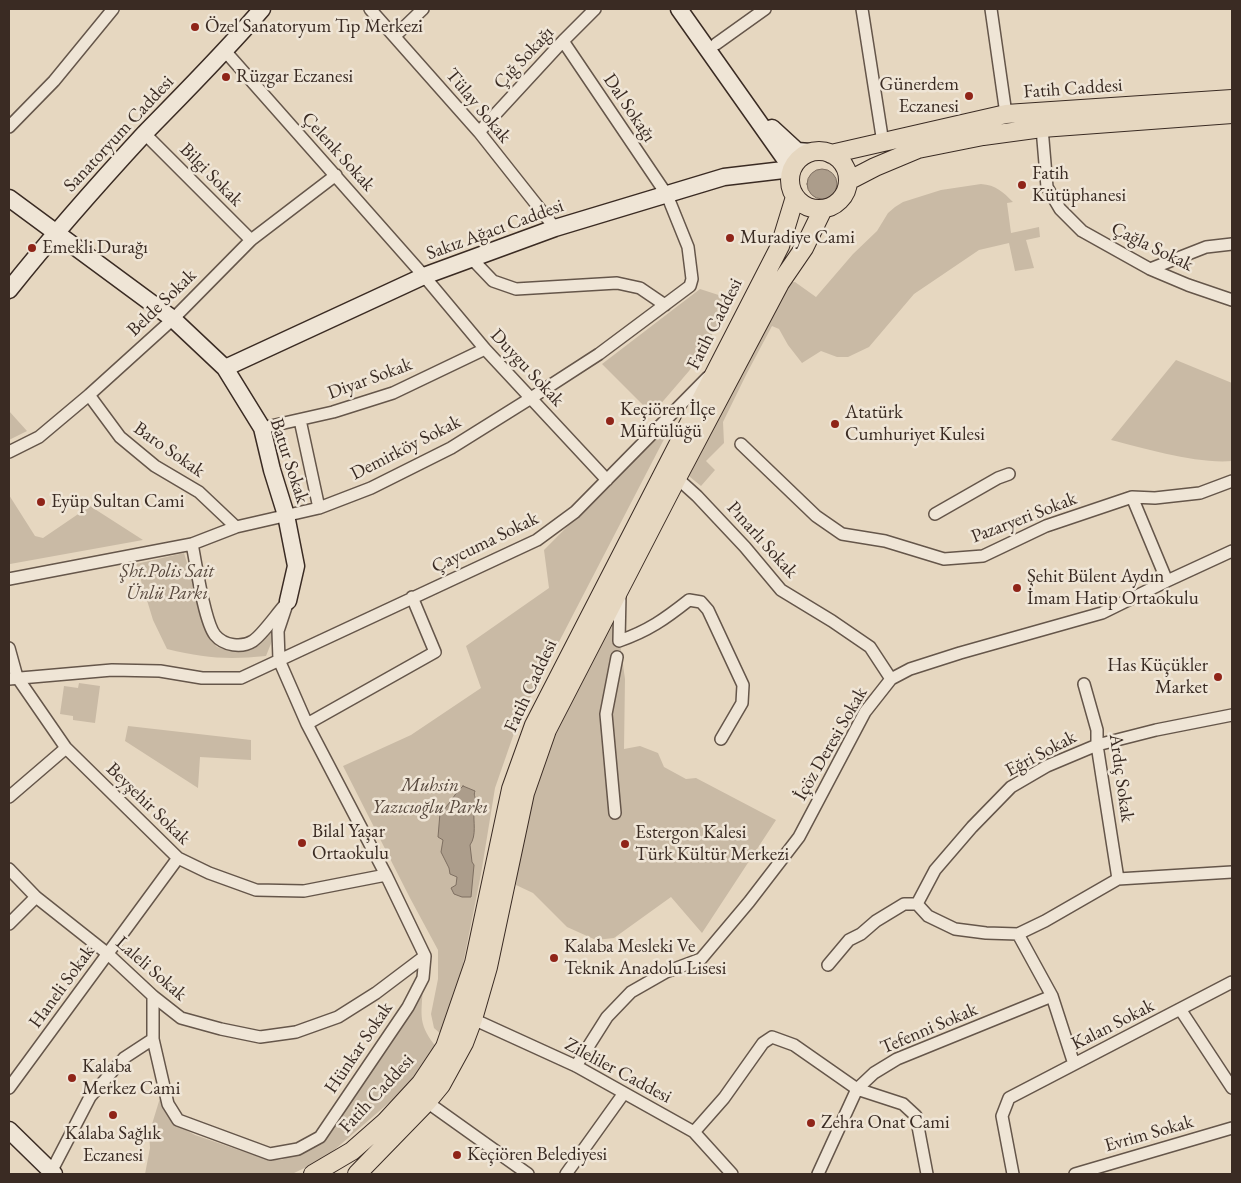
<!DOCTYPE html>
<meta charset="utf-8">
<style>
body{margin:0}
#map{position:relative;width:1241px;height:1183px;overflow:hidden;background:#e6d7c0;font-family:"EB Garamond",serif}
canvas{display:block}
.frame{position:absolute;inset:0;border:10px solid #3a2b23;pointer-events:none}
</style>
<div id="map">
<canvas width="1241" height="1183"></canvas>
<div class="frame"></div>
</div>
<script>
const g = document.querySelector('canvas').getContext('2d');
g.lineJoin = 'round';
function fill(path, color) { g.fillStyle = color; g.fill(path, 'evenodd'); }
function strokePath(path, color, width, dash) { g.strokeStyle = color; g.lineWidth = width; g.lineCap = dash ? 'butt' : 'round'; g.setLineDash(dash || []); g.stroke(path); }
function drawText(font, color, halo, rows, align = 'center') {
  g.font = font + ' "EB Garamond",serif'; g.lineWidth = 5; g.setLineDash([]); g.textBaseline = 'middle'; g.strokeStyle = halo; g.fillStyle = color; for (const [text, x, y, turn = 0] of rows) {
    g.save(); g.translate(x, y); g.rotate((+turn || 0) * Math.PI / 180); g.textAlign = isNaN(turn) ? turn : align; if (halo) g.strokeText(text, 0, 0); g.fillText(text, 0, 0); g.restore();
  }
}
const green = new Path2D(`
 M981,184C996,185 1003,192 1013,202L1007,203L1011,233L1039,227L1040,237L1026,240L1034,268L1015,271L1009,243L979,250L914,294L869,347L848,357H837L821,351L802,363L788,345L779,329L772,326L747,373L723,422L724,443L706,461L715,470L701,486L684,472L787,283L795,282L816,297L853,254L877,231L888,213L895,207L903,202L941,190Z
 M700,289L734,300L689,371L652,414L602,364Z
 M1176,360L1232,383V461C1197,464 1146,449 1111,440Z
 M9,411L27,431L9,440Z
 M675,418L519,719L495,788L481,874L461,974L442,1035L434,1028L431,1014L438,979V950L410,898L343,766L411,735L481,688L466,646L549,588L544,550Z
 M9,495L35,536L43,538L90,506L143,540L10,564Z
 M184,553L209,637L217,647L235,652L249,649L277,621L274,636L266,656C227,660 205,658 167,649L153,620L136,564Z
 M615,607L625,679L624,749L640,746L658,753L664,767L686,779L696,778L776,820L702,933L671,897L614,938L596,940L567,927L533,893L516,885L523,828L550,732Z
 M79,683L100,686L95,723L73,720V716L60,714L64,686L78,688Z
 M128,726L251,740V760L200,757L198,788L125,741Z
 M423,988C421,1016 418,1025 437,1048L414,1081L325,1158L292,1174H145L150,1148L149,1134L160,1098L173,1123L195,1135L265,1159L281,1160L302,1152L321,1143Z`);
const water = new Path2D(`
 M807 184a15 15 0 1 1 30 0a15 15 0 1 1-30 0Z
 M463,786L475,791C473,796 476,797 476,802C476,805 474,807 474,810C473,822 477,835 470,845L472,862L474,865L471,897H462L454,894L451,888L456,885L457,877L450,874L449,868L441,852L443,840L438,837L440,813C449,806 453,795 463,786Z`);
const street = new Path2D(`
 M370,9L479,132L555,228
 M862,9L883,143
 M991,9L1006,114
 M395,36L423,9
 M716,44L765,9
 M225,51L424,276L485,349L607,480
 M9,127L54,81L113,9
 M1042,128L1047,187L1060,209L1082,231L1150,269L1188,285L1232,300
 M479,132L563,41L595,9
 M145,134L251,240
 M472,259L493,281L516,289L617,283L640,288L665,305
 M1150,269L1206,247L1232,244
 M89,395L120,437L155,466L199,492L236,527
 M300,420L319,508
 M262,428L333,412L393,393L485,349
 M741,444L816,516L842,534L885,541L944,559L983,556L1046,526L1132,497L1155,498L1200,493L1232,481
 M9,452L39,437L89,395L173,319L251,240L336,175
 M677,478L697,496L745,547L781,590L832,621L870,647L891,679
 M1132,497L1167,581
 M935,514L998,478L1009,474
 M192,544C196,563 204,621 215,635C224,646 242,648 253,641C262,635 276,615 284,606
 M9,579L192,544L236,527L319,508L371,488L451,448L531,398L599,354L690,286L692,279L688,247L667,195L563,41
 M620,594L619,641C648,631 665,619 689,600L701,602L708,610L743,685L742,703L721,739
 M9,648L17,677L66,748L178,858L209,873L256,890L304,891L386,875
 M9,679L112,670L160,671L202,678H241L537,540L575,512L708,377
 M1084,684L1097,730V745L1118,879
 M307,724L435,652L412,597
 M9,797L66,748
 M615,813L606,714L617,657
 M9,869L36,897L108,954L153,996L181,1018L221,1029L260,1037L296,1032L338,1017L376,993L425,956
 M917,904L935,870L972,827L1011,787L1047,766L1097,745L1156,730L1232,715
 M9,924L36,897
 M1018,934L1052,996L1074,1064
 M828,965L849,940L861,934L876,921L904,904H917L928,916L955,929L986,933L1018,934L1045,921L1118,879L1232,872
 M153,996V1039L168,1104L178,1120L270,1154L298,1149L320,1137L408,1007L423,978L425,956L386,875L307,724L279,660L278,631L288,601
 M1180,1009L1232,1088
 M473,1019L576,1066L694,1132L732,1174
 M576,1066L607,1017L631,992L666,972L701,959L749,902L799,837L865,712L891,679L910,669L960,653L1102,613L1167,581L1232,551
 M9,1088L178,858
 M427,1102L528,1174
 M694,1132L724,1098L763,1043L772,1037L794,1045L857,1089L903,1104L916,1116L927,1174
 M51,1172L90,1097L124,1058L153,1039
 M566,1174L624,1093
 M818,1174L857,1089L874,1073L897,1059L1052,996
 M1013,1174L1002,1116L1009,1098L1232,982
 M1075,1174L1232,1128`);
const secondary = new Path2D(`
 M772,128L797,151L811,152
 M9,198L173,319L225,368L262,428L272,470L286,515L296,566L288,601
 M9,290C52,236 98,184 145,133C185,92 225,52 262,9
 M225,368L424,276L555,228L724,177L792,169L679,9
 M9,1130L54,1174`);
const primary = new Path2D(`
 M790 180a29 29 0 1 1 58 0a29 29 0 1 1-58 0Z
 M831,154L1006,114L1232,99
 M848,181L875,167L918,149L983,136L1042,128L1232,114
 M313,1174L352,1151L385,1122L421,1083L445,1047L474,963L511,789L534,725L780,246L795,197
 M357,1174L427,1102L441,1085L464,1043L473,1019L488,967L525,793L547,730L677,478L780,283L804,248L823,209`);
const markers = [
 [195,27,5,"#8f2418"],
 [226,77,5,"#8f2418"],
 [969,96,5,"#8f2418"],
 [1022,185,5,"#8f2418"],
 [730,238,5,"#8f2418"],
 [32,248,5,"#8f2418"],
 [610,421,5,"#8f2418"],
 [835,424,5,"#8f2418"],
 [41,502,5,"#8f2418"],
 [1017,588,5,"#8f2418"],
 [1218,677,5,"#8f2418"],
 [302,843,5,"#8f2418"],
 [625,844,5,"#8f2418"],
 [554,958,5,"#8f2418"],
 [72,1078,5,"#8f2418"],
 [113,1115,5,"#8f2418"],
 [811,1123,5,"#8f2418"],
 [457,1155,5,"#8f2418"]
];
const poiNames = [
 ["Özel Sanatoryum Tıp Merkezi",205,27],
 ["Rüzgar Eczanesi",236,77],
 ["Günerdem",959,85,"right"],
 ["Eczanesi",959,107,"right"],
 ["Fatih",1032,174],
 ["Kütüphanesi",1032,196],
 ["Muradiye Cami",740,238],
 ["Emekli Durağı",42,248],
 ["Keçiören İlçe",620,410],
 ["Müftülüğü",620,432],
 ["Atatürk",845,413],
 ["Cumhuriyet Kulesi",845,435],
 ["Eyüp Sultan Cami",51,502],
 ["Şehit Bülent Aydın",1027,577],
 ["İmam Hatip Ortaokulu",1027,599],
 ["Has Küçükler",1208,666,"right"],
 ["Market",1208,688,"right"],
 ["Bilal Yaşar",312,832],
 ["Ortaokulu",312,854],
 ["Estergon Kalesi",635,833],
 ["Türk Kültür Merkezi",635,855],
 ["Kalaba Mesleki Ve",564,947],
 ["Teknik Anadolu Lisesi",564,969],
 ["Kalaba",82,1067],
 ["Merkez Cami",82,1089],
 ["Zehra Onat Cami",821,1123],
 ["Kalaba Sağlık",113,1134,"center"],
 ["Eczanesi",113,1156,"center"],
 ["Keçiören Belediyesi",467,1155]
];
const streetNames = [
 ["Çığ Sokağı",524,58,-47],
 ["Fatih Caddesi",1073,89,-4],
 ["Tülay Sokak",478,106,50],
 ["Dal Sokağı",629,108,56],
 ["Sanatoryum Caddesi",119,134,-47],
 ["Çelenk Sokak",338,152,48],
 ["Bilgi Sokak",211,175,45],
 ["Sakız Ağacı Caddesi",495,230,-20],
 ["Çağla Sokak",1152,247,26],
 ["Belde Sokak",162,303,-44],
 ["Fatih Caddesi",715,324,-63],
 ["Duygu Sokak",527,368,47],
 ["Diyar Sokak",370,379,-20],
 ["Demirköy Sokak",406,448,-27],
 ["Baro Sokak",169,450,35],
 ["Batur Sokak",289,461,72],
 ["Pazaryeri Sokak",1024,518,-21],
 ["Pınarlı Sokak",762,540,48],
 ["Çaycuma Sokak",485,543,-26],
 ["Fatih Caddesi",531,686,-65],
 ["İçöz Deresi Sokak",831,744,-60],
 ["Eğri Sokak",1041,754,-28],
 ["Ardıç Sokak",1121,778,82],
 ["Beyşehir Sokak",148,804,44],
 ["Laleli Sokak",151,969,41],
 ["Haneli Sokak",62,987,-54],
 ["Kalan Sokak",1113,1025,-27],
 ["Tefenni Sokak",929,1029,-23],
 ["Hünkar Sokak",359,1048,-56],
 ["Zileliler Caddesi",618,1071,28],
 ["Fatih Caddesi",377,1094,-47],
 ["Evrim Sokak",1149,1134,-16]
];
const parkNames = [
 ["Şht.Polis Sait",167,572],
 ["Ünlü Parkı",167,594],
 ["Muhsin",430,786],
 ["Yazıcıoğlu Parkı",430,808]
];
fill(green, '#c9baa5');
fill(water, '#ac9d8b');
strokePath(water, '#7e6f61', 1);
strokePath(street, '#65564a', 14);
strokePath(secondary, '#3a2b23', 19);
strokePath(primary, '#3a2b23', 20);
strokePath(street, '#efe5d6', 11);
strokePath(secondary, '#efe5d6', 16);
strokePath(primary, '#e6d7c0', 18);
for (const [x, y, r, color] of markers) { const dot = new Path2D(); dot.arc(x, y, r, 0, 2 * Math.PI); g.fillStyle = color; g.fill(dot); strokePath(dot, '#efe5d6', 2); }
drawText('19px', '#3a2b23', '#efe5d6', poiNames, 'left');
drawText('19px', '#3a2b23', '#efe5d6', streetNames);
drawText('italic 19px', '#57483d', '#efe5d6', parkNames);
</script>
